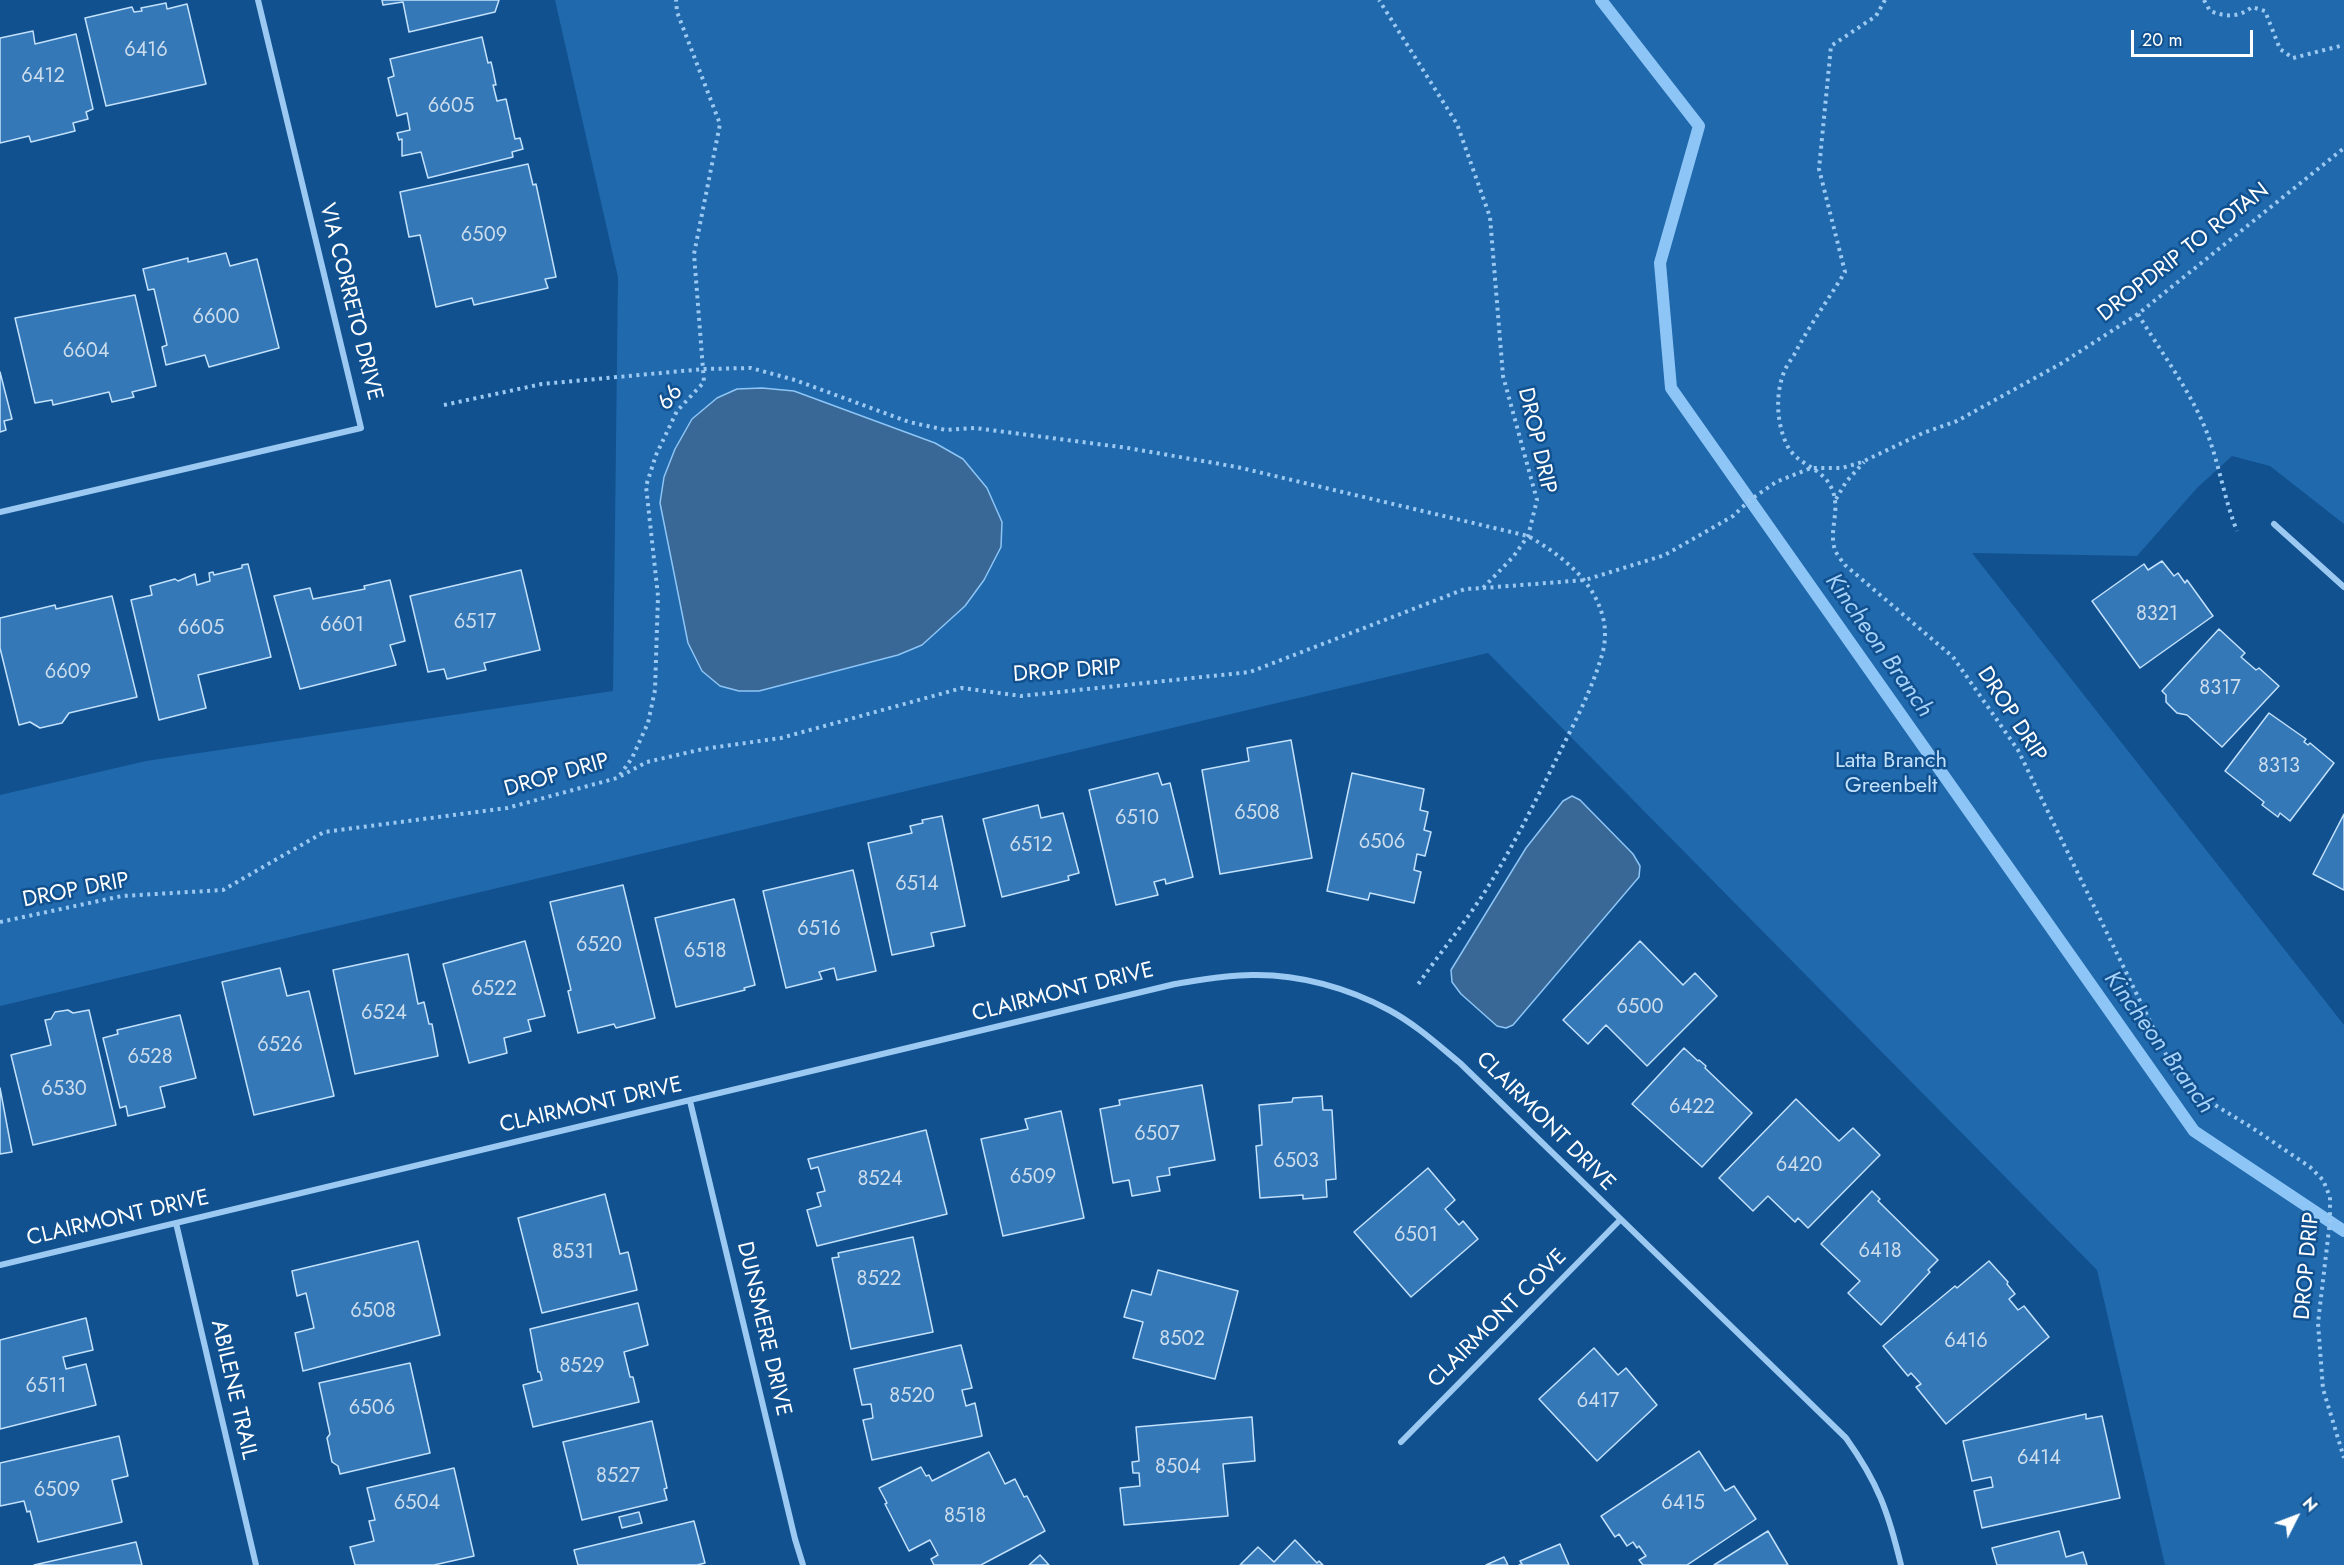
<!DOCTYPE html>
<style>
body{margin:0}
#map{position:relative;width:2344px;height:1565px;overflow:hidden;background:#11518f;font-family:Jost,sans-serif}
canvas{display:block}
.north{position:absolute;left:2266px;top:1487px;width:60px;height:60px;-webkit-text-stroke:4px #11518f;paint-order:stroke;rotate:48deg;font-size:16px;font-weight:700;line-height:24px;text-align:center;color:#fff}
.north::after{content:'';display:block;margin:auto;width:21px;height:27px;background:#fff;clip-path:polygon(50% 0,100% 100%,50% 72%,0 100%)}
.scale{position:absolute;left:2131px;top:30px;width:122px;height:27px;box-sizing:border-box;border:3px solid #fff;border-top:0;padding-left:8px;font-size:18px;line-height:21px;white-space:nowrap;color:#fff;-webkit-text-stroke:4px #11518f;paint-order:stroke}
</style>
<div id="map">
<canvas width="2344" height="1565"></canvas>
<div class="north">N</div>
<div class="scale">20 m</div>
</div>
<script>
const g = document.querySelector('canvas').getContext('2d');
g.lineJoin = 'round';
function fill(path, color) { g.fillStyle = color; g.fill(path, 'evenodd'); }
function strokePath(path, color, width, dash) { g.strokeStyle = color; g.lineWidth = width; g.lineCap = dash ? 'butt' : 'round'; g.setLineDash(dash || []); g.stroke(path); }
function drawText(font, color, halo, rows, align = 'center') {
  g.font = font + ' Jost,sans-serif'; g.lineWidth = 5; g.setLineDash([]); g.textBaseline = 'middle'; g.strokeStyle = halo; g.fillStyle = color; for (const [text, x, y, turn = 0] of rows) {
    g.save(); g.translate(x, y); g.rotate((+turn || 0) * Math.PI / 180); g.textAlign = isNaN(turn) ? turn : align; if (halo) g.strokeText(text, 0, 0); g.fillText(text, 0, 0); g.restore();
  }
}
const green = new Path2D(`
 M555,0H2344V524L2270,466L2232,456L2197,488L2137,556L1972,553L2344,1025V1565H2165L2097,1270L1488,653L0,1006V795L146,761L613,691L618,277Z`);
const water = new Path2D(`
 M762,388L794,391L935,443L963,459L987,488L1002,522L1001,547L984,580L965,606L922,645L898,655L759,691H739L720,686L702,671L688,643L660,503L664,477L675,449L692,419L717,398L737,389Z
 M1572,796L1580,800L1633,854L1640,866L1639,877L1513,1025L1506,1028L1497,1026L1461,994L1452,982L1451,970L1526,848L1563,801Z`);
const stream = new Path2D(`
 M1601,0L1699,126L1660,263L1671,388L2194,1131L2344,1231`);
const building = new Path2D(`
 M382,0H499L495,12L409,32L403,2L383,5Z
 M166,3L167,9L187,4L206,84L106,106L85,18L132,7L134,12L142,11L141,8Z
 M33,31L35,44L76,34L93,109L86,112L88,119L73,123L75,131L31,142L29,136L0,143V38Z
 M482,37L488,63L491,62L492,66L496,85H493L497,101L506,99L515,139L520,138L523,149L512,152L513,157L428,178L421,152L402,156V139L399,140L397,133L410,130L407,113L397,116L388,78L394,76L390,59Z
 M528,164L533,185L536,184L556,277L545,279L548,288L474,305L472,298L436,307L420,235L409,237L400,192Z
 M226,253L230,266L257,259L279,348L209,367L205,355L166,365L162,347L167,345L154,289L148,290L143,269L188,258V262Z
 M135,295L156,386L132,392L134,397L112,402L109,392L53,405L52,400L35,403L15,318Z
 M0,372L12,419L4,421L6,430L0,432Z
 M2162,561L2174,576L2178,573L2185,583L2187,580L2213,616L2140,668L2092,601L2144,564L2148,570Z
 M248,564L271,657L198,675L206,708L159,720L131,600L152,595L150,586L175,579L178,581L195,574L197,585L210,581L209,573L213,572L214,575L242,568V565Z
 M521,570L540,650L484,663L486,670L447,679L444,669L428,672L410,596Z
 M390,580L405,641L390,645L396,665L300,689L274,596L310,588L313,599L365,589L364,586Z
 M112,596L137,697L69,713L62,723L40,728L30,722L19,725L0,648V618L55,605L56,609Z
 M2219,629L2245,653L2241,657L2256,670L2259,668L2279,686L2222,747L2187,715L2177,713L2166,702V695L2162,691Z
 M2269,713L2306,739L2304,742L2308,745L2310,743L2334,763L2290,821L2280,813L2278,817L2262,805L2264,802L2225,771Z
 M1291,740L1312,858L1220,874L1202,770L1249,761L1247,748Z
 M1158,773L1162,785L1170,783L1193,877L1166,884L1165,879L1154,882L1158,895L1116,905L1089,790Z
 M1352,773L1424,789L1420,810L1428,812L1424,830L1431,832L1425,856L1417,854L1414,870L1421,872L1414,903L1370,893L1368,900L1327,891Z
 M1038,805L1041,818L1063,813L1079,873L1068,876L1069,880L1002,897L983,819Z
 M2344,814V890L2313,874Z
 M942,816L965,926L931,933L934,946L892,955L868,843L912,833L910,826L923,823L922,820Z
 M853,870L876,971L837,980L834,968L819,972L822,979L786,988L763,891Z
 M623,885L655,1018L616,1028L614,1024L578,1033L568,991L571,990L550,902Z
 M734,899L755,985L744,988L745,990L676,1007L655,918Z
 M525,941L545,1016L528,1020L531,1031L504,1038L507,1053L469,1063L443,964Z
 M1640,941L1683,985L1695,973L1717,996L1647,1066L1606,1025L1588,1044L1563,1020Z
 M408,954L418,1004L424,1002L429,1024H432L438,1056L355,1074L333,970Z
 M280,968L287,996L309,991L334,1096L254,1115L222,982Z
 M68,1010L73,1013L89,1010L116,1125L33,1145L11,1055L51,1045L45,1020L51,1019L55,1012Z
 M180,1015L196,1078L160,1087L165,1107L128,1116L126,1106L120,1108L103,1038L118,1034L117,1030Z
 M1684,1048L1698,1061L1699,1060L1706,1066L1705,1068L1752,1113L1702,1167L1632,1104Z
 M1202,1085L1215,1160L1169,1168L1170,1175L1157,1177L1160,1191L1132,1196L1129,1180L1113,1183L1100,1109L1120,1105L1119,1100Z
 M0,1088L12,1152L0,1154Z
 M1322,1096L1323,1110H1332L1336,1179L1326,1180L1327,1197L1303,1199V1195L1260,1198L1256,1146L1262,1145L1259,1105L1292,1102L1293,1098Z
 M1796,1099L1839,1141L1853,1128L1880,1155L1808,1228L1798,1218L1795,1222L1768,1196L1753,1211L1719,1178Z
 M1061,1111L1084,1218L1003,1236L981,1139L1028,1129L1025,1119Z
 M926,1130L947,1214L817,1246L807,1210L821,1206L817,1193L825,1191L818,1167L811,1169L808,1159Z
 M1428,1168L1455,1200L1445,1209L1459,1225L1463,1221L1478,1239L1411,1297L1354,1232Z
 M1872,1191L1880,1199L1878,1201L1938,1260L1928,1270L1930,1272L1881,1325L1848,1293L1860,1281L1821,1244Z
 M605,1194L620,1254L628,1252L637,1290L542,1313L518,1218Z
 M913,1237L933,1332L851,1349L832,1258L839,1257L838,1253Z
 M418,1241L440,1335L303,1371L295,1333L314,1328L306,1293L297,1296L292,1271Z
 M1989,1261L2008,1282L2007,1284L2015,1294L2009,1299L2018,1310L2024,1306L2049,1337L1946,1424L1916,1387L1921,1384L1911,1373L1908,1376L1883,1346L1955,1286L1957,1288Z
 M1158,1270L1238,1291L1215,1379L1133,1358L1143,1322L1124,1317L1132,1290L1151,1295Z
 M638,1303L648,1345L624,1352L630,1377H633L639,1402L533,1427L523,1385L542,1380L540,1372H538L530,1329Z
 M86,1318L93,1350L63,1357L66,1369L86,1364L96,1405L0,1429V1340Z
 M961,1345L972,1388L962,1390L966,1406L975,1403L982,1436L872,1460L863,1420L873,1418L871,1404L862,1405L854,1369Z
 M1594,1348L1618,1375L1626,1368L1657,1405L1597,1461L1539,1399Z
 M410,1363L430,1453L340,1474L338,1466L332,1462L327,1438L330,1434L319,1383Z
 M2086,1414V1419L2102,1416L2120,1498L1982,1528L1974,1491L1993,1487L1991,1477L1972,1481L1963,1441Z
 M1252,1417L1255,1461L1223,1464L1228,1516L1124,1525L1120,1488L1140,1486L1139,1473H1133L1132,1462L1139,1461L1136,1427Z
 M652,1421L667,1488L664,1489L667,1500L582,1520L563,1442Z
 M119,1436L128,1476L112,1480L122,1522L38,1542L30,1511L27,1512L24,1501L0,1506V1463Z
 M1699,1451L1725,1491L1734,1486L1756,1519L1687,1565H1643L1639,1560L1646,1556L1639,1546L1637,1548L1633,1542L1627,1546L1619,1534L1615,1537L1601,1516Z
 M989,1452L1005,1484L1015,1479L1024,1497L1027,1496L1045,1531L981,1565H934L931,1559L938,1555L930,1540L909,1551L885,1504L887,1503L879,1488L921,1467L926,1476L929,1475L932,1481Z
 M454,1468L474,1556L434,1565H355L350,1547L374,1541L369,1521L375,1520L367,1488Z
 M639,1512L642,1523L622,1528L619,1517Z
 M694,1521L705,1563L697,1565H578L574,1550Z
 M1768,1531L1788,1565H1714Z
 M2059,1531L2066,1557L2083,1552L2087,1565H1997L1992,1548Z
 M1295,1540L1317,1563L1319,1561L1323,1565H1240L1258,1547L1274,1562Z
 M136,1542L142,1565H34Z
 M1560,1544L1569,1565H1519L1522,1564L1520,1561Z
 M1040,1555L1049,1565H1029Z
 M1504,1557L1508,1565H1486Z`);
const path = new Path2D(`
 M1885,0L1876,16L1831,46L1819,169L1845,272C1828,300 1809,326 1794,355C1790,361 1785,368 1783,375C1775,397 1777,426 1788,447C1798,465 1822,468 1831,487C1842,509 1828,529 1835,550C1837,555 1842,561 1845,565L1953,657L2018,750L2176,1075L2187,1088L2251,1127L2310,1167L2323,1180L2330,1197V1221L2318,1323L2323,1389L2344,1458
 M2204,0L2210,11C2226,17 2238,18 2252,7L2265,11L2280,49L2293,58L2344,45
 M2138,314C2162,354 2193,394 2209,438C2220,469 2225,501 2237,531
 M444,405L542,384L704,369L751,368L795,380L909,422L946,430L975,428L1128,448L1237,467L1528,536C1561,555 1596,581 1604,622C1606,633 1605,647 1601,658C1590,695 1570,731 1553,766C1532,808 1511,850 1486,890C1465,923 1439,954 1417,986
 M1836,499L1846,482L1864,462
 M1483,588L1585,580L1665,555L1733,516L1750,500L1776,482L1811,468H1842L1862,462L1923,433L1957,421L2062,363L2138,314L2344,148
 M620,775L632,758L648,723L655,690L658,596L646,486L656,455L677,411L704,382L694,254L720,124L677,12L676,0
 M0,922L122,896L223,890L324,832L507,808L617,778L647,762L703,749L781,738L962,688L1021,696L1250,672L1465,589L1483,588L1513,557L1528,536L1537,500L1503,376L1490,217L1457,124L1379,0`);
const street = new Path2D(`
 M0,512L361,428L258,0
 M2274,524L2344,587
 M690,1101L795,1539L803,1565
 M176,1223L256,1565
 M0,1265L1175,984C1200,980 1226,975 1252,975C1299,974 1348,988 1389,1010C1415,1024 1437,1044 1460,1063L1846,1438C1878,1483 1888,1511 1901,1565
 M1401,1442L1620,1220`);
const numberNames = [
 ["6416",146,51],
 ["6412",43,77],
 ["6605",451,107],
 ["6509",484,236],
 ["6600",216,318],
 ["6604",86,352],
 ["8321",2157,615],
 ["6517",475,623],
 ["6601",342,626],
 ["6605",201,629],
 ["6609",68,673],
 ["8317",2220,689],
 ["8313",2279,767],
 ["6508",1257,814],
 ["6510",1137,819],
 ["6506",1382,843],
 ["6512",1031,846],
 ["6514",917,885],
 ["6516",819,930],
 ["6520",599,946],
 ["6518",705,952],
 ["6522",494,990],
 ["6500",1640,1008],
 ["6524",384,1014],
 ["6526",280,1046],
 ["6528",150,1058],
 ["6530",64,1090],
 ["6422",1692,1108],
 ["6507",1157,1135],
 ["6503",1296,1162],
 ["6420",1799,1166],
 ["6509",1033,1178],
 ["8524",880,1180],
 ["6501",1416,1236],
 ["6418",1880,1252],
 ["8531",573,1253],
 ["8522",879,1280],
 ["6508",373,1312],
 ["8502",1182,1340],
 ["6416",1966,1342],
 ["8529",582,1367],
 ["6511",46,1387],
 ["8520",912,1397],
 ["6417",1598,1402],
 ["6506",372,1409],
 ["6414",2039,1459],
 ["8504",1178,1468],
 ["8527",618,1477],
 ["6509",57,1491],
 ["6504",417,1504],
 ["6415",1683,1504],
 ["8518",965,1517]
];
const streetNames = [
 ["DROPDRIP TO ROTAN",2184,253,-38],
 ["VIA CORRETO DRIVE",350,302,76],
 ["66",671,398,-52],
 ["DROP DRIP",1536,441,77],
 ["DROP DRIP",1067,672,-4],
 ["DROP DRIP",2011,715,57],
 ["DROP DRIP",557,776,-16],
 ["DROP DRIP",76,891,-11],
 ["CLAIRMONT DRIVE",1063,993,-14],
 ["CLAIRMONT DRIVE",591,1106,-13],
 ["CLAIRMONT DRIVE",1545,1122,45],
 ["CLAIRMONT DRIVE",118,1219,-13],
 ["DROP DRIP",2308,1266,-85],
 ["CLAIRMONT COVE",1498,1319,-45],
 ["DUNSMERE DRIVE",763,1329,77],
 ["ABILENE TRAIL",233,1390,77]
];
const parkNames = [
 ["Latta Branch",1891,762],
 ["Greenbelt",1891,787]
];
const waterNames = [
 ["Kincheon Branch",1878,646,55],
 ["Kincheon Branch",2158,1043,54]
];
fill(green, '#2069ad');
fill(water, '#396896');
strokePath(water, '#8dc5f6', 1.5);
strokePath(stream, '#8dc5f6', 12);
fill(building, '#3578b7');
strokePath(building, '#c2e1fd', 1.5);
strokePath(path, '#9bc9f2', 4, [3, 4.5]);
strokePath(street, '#9bc9f2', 6);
drawText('20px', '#ccdded', null, numberNames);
drawText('22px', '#fff', '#11518f', streetNames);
drawText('22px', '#c2e1fd', '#11518f', parkNames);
drawText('italic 24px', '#a7d2f9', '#11518f', waterNames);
</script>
